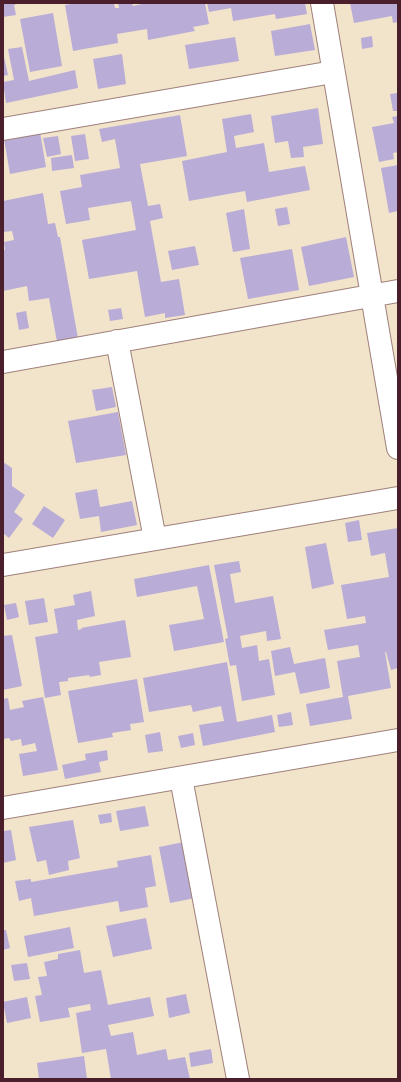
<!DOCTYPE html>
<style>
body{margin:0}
#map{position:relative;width:401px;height:1082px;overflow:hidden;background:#f2e3cb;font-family:"Patrick Hand",sans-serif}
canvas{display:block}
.frame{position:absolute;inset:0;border:4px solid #4a1f2b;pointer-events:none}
</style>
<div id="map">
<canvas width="401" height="1082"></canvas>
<div class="frame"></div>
</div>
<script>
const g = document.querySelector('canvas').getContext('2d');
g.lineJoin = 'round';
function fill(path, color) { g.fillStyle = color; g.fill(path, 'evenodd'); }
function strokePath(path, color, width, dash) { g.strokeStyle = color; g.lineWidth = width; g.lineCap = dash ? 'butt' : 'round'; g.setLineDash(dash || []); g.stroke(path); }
const building = new Path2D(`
 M3,3H19L14,5L16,15L3,17Z
 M77,3H114L115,8H119L118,3H132L133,6L142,4V3H205L209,24L193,27L195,31L148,40L147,29L117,34L118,43L73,51L65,5Z
 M207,3H305L307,14L276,19L275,14L233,21L231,8L209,12Z
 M350,3H398V22L393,23L392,16L354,23Z
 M53,13L62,66L30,72L20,19Z
 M310,24L315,50L275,56L271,31Z
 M372,36L373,47L362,49L361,38Z
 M235,37L239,61L189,69L185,45Z
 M22,47L29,81L75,70L78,88L6,103L3,82L14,80L8,49Z
 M3,52L8,75L3,76Z
 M122,54L126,84L98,89L93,59Z
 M398,93V111H393L390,94Z
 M318,108L323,144L303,147L304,157L291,158L288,141L275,143L271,116Z
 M251,114L254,132L234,136L236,148L264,143L269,172L305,166L310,190L247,202L245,191L189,201L182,161L227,152L222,119Z
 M180,115L187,156L140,164L148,206L160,204L163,218L150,221L161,282L179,279L185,315L165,318V313L145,317L137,271L89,279L82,240L136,230L131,201L88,208L90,220L66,224L60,191L82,187L80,175L120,168L115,139L102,142L99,129Z
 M398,116V152L393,153L394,159L379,162L372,127L394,123L392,117Z
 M39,126L46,167L10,174L3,133Z
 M85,134L89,159L75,161L71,136Z
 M58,136L61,154L47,157L43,138Z
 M72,155L74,168L52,171L51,158Z
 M398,165V211L389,213L381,168Z
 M43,193L48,224L55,223L58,237H60L79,344L58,347L49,298L29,301L27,286L3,291V250H5L4,242L14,240L12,231L3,232V201Z
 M287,207L290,224L278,226L275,209Z
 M244,209L250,249L233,252L226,213Z
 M346,237L354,277L309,286L301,247Z
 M195,246L199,265L172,270L168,251Z
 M292,249L299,290L248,299L240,258Z
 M121,308L123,319L110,321L108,310Z
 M26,311L29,328L19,330L16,313Z
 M112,387L116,407L96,411L92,390Z
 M118,412L126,455L76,463L68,421Z
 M3,462L12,468V486L25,495L14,512L23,519L9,538L3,533Z
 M97,489L100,507L132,501L137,525L101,532L99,516L80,519L75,493Z
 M44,506L65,520L53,538L32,524Z
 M359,520L362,540L348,542L345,523Z
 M398,528V668L391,670L386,652H385L391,688L348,696L352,719L310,726L306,704L343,697L337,661L360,657L358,645L328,650L324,630L366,623L365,616L347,619L341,585L389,577L385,553L371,556L367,533Z
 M326,543L334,584L312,589L305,547Z
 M239,561L241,572L230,574L235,603L273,596L281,639L267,641L266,631L240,636L242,648L257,645L259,661L269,659L275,695L242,701L236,665L230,666L225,639L228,638L214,565Z
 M209,565L224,642L174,651L169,625L204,619L197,586L137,597L134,579Z
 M91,591L95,616L77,620L78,630L82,629L81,628L125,620L131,657L99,662L101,675L90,677L89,675L68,678V681L59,682L61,695L45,698L35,637L58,633L54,609L75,605L73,595Z
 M44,598L48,622L29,625L25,601Z
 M16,603L19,617L7,620L4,605Z
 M12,635L22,686L3,690V636Z
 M290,647L294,664L325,658L330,688L300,694L295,672L275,676L271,651Z
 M227,662L237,722L272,715L275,732L203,746L199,725L224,721L221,706L193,712L191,705L149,712L143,678Z
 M137,679L144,722L130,724L131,730L112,733L113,737L78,743L68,691Z
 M43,697L58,770L23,776L19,754L37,751L35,743L22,746L21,739L11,741L9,738L3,739V699L8,698L10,710L24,707L22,701Z
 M291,712L293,725L279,727L277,715Z
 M160,732L163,751L148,753L145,735Z
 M193,733L195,745L181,748L178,736Z
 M107,750L108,760L99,762L101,772L65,779L62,765L86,760L85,754Z
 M145,806L149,826L120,831L116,811Z
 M111,813L112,822L100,824L98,815Z
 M73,820L80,858L68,861L69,870L49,875L46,860L37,862L29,827Z
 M11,830L16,860L3,863V831Z
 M184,842L195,898L170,903L159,847Z
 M151,855L156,886L145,888L148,907L120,912L118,901L34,916L31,898L19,901L15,881L31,879V882L118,867L117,861Z
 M146,918L152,949L113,957L106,926Z
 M70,927L74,948L28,957L24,936Z
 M3,930H6L10,948L3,950Z
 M80,950L84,973L101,970L108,1005L150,997L154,1016L108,1025L111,1036L133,1032L137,1055L166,1049L168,1060L185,1057L190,1079H111L106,1049L82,1053L76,1013L91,1010L90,1004L68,1008L70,1017L40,1022L35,996L42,995L38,977L47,976L44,962L58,959V954Z
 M27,963L30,979L14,981L11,965Z
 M186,994L190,1013L169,1018L166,998Z
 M27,997L31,1018L7,1023L3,1002Z
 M211,1049L213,1063L191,1067L189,1053Z
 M84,1056L87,1079H39L37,1063Z`);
const minor = new Path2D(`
 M322,3L398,448
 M3,129L333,72
 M117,341L155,539
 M3,362L398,291
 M3,565L398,498
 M181,778L238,1079
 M3,808L398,740`);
fill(building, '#b9acd7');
strokePath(minor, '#9e817b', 24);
strokePath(minor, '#fff', 22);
</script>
